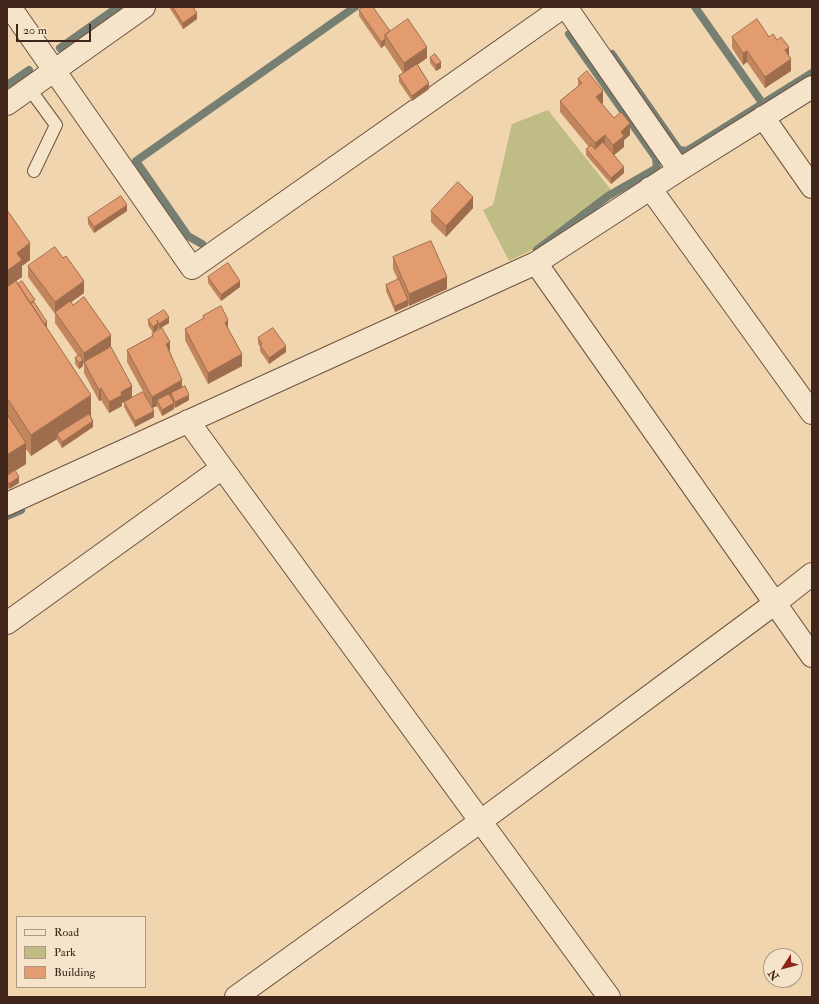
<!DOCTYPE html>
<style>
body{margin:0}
#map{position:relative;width:819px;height:1004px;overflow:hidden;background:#f1d5ae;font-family:"IM FELL Double Pica",serif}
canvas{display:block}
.frame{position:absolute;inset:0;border:8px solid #41261b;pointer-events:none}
.legend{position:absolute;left:16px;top:916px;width:130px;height:72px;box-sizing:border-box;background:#f6e4ca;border:1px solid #ae9884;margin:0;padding:5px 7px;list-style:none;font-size:12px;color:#41261b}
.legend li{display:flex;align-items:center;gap:8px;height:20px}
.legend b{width:20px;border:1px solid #ae9884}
.north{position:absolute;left:763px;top:948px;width:40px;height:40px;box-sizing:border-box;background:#f6e4ca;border:1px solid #ae9884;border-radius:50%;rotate:234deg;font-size:11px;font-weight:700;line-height:16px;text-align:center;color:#41261b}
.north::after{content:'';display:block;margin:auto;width:14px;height:18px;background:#8f2418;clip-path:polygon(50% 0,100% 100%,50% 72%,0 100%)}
.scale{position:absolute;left:16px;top:24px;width:75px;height:18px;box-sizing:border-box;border:2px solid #41261b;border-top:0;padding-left:5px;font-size:12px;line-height:14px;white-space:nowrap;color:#41261b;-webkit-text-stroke:3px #f6e4ca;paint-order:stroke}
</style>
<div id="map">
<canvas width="819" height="1004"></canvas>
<div class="frame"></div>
<ul class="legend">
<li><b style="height:5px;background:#f6e4ca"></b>Road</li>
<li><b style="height:11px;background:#c0bc86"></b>Park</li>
<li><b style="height:11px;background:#e29c6f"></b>Building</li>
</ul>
<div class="north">N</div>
<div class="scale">20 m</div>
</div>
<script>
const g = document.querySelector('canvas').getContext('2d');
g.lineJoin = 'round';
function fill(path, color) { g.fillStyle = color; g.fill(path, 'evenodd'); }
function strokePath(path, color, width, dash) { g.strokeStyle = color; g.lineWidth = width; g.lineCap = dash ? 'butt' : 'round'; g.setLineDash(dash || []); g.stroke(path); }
const green = new Path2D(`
 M548,110L611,190L534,249L509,261L483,210L493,205L512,124Z`);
const stream = new Path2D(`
 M695,7L763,104
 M60,48L118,7
 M612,54L679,150L687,151L812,73
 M7,85L29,70
 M202,244L188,236L136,161L355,7
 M537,250L608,196L657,168L656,158L569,34
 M7,516L21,510`);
const service = new Path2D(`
 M29,88L56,125L34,171`);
const minor = new Path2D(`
 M10,7L192,268L563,7
 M566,7L679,170
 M7,104L144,7
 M763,117L812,187
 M650,188L812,413
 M536,263L812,656
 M188,421L609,997
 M7,504L536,263L679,170L812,87
 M7,623L222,468
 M236,997L481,821L774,604L812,574`);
const wall = new Path2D(`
 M169,7H193L197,19L183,29Z
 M359,10L427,58L417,65L429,89L412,101L399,82V76L403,73L385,46V45L381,48L359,16Z
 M732,37H769L789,56L791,71L765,88L747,62L743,65L732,48Z
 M430,58L441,68L436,71L430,63Z
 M578,79L603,103L602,104L614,118L630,135L624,140V147L614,155L624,173L611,184L586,155V149L589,147L560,112V101L578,86Z
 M473,208L446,237L431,222V211Z
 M7,210L30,260L22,266V277L16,281L35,304L91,416L93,427L62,448L57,440V439L31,456L26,449V464L15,471L19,483L9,489L7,487Z
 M127,211L94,233L88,224V218Z
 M393,257L447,289L409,306L408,304V306L395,312L386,291V285L398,280L393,269Z
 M28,266L84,293L71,302L111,346L103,352L132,397L154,417L135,427L124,407V402L122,403V406L109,413L101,400L99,401L84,373V364L83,363V366L79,369L75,364V358L78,356L55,323V313V314L28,277Z
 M208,277L240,287L221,301L208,283Z
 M203,316L228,329L242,366L208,384L185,340V329L203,319Z
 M148,320L169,323L159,329L158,328V329L153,333L148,325Z
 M152,334L170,352L182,387L189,400L175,408L174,406V409L162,416L157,406L152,408L127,362V350L152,336Z
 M258,338L286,352L269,364L260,351V347L258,344Z`);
const shadedWall = new Path2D(`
 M197,13V19L183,29V23Z
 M385,39V45L381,48V42Z
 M427,47V58L404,74V63Z
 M789,47V59L785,50Z
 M747,51V62L743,65V53Z
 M791,59V71L765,88V77Z
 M441,62V68L436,71V65Z
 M429,83V89L412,101V96Z
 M603,91V103L596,108V97Z
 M630,123V135L624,140V147L613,156V145L621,132Z
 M605,135V146L595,154V143Z
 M624,167V173L611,184V178Z
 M473,197V208L446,237V226Z
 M127,205V211L94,233V227Z
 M30,243V260L22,266V277L7,287V271L17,253Z
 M447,277V289L409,306V294Z
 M84,281V293L56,313L55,312V314V302Z
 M240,281V287L221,301V295Z
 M408,300V306L395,312V306Z
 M169,317V323L159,329V324Z
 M228,320V332L225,323Z
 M47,322V328H37Z
 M158,323V329L153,333V327Z
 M111,335V346L84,365V353Z
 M170,342V353L166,344Z
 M286,346V352L269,364V358Z
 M242,354V366L208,384V373Z
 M83,360V366L79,369V363Z
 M182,380V391L171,393V398L157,400V406L152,408V397Z
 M132,386V398L122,403V406L109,413V402L121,392Z
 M101,388V400L99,401V390Z
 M91,395V416L59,437L57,434V439L31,456V435Z
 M189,395V400L175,408V402Z
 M174,403V409L162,416V410Z
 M154,411V417L135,427V421Z
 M93,421V427L62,448V442Z
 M26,443V464L7,476V455Z
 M19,477V483L9,489V484Z`);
const building = new Path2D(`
 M173,7H193L197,13L183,23Z
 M364,7H373L390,31L385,35V39L381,42L359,10Z
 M408,19L427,47L404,63L385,35Z
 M757,19L769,37L773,34L777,40L781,37L789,47L785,50L791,59L765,77L747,51L743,53L732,37Z
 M435,54L441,62L436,65L430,58Z
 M417,64L429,83L412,96L399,76Z
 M587,71L603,91L596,97L614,118L621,112L630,123L621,132L624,136L613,145L605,135L595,143L560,101L582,83L578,79Z
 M603,142L624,167L611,178L586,149L591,145L595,149Z
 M458,182L473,197L446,226L431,211Z
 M121,196L127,205L94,227L88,218Z
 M7,210L30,243L17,253L22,260L7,271Z
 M431,241L447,277L409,294L393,257Z
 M55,247L63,258L66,256L84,281L55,302L28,266Z
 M228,263L240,281L221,295L208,277Z
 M399,279L408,300L395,306L386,285Z
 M16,281L91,395L31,435L7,398V287Z
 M22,281L35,300L30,303L18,284Z
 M84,297L111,335L84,353L55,312L70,301L73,305Z
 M34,302L47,322L44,324L31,304Z
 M221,306L228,320L225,323L242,354L208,373L185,329L204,318L203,316Z
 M164,310L169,317L159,324L157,320L158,323L153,327L148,320Z
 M162,328L170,342L166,344L182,380L152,397L127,350L153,336L152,334Z
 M273,328L286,346L269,358L260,345L262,344L258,338Z
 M111,347L132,386L121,392L122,395L109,402L101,388L99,390L84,362Z
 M80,355L83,360L79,363L75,358Z
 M185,386L189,395L175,402L171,393Z
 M143,392L154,411L135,421L124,402Z
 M169,394L174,403L162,410L157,400Z
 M7,414L26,443L7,455Z
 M89,414L93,421L62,442L57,434Z
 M15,470L19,477L9,484L7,481V476Z`);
fill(green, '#c0bc86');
strokePath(stream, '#777e72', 8);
strokePath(service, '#6d5240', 14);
strokePath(minor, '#6d5240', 24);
strokePath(service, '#f6e4ca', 12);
strokePath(minor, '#f6e4ca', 22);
fill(wall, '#c2865f');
fill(shadedWall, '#9e6d4e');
fill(building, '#e29c6f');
strokePath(building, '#9e6d4e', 1);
</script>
